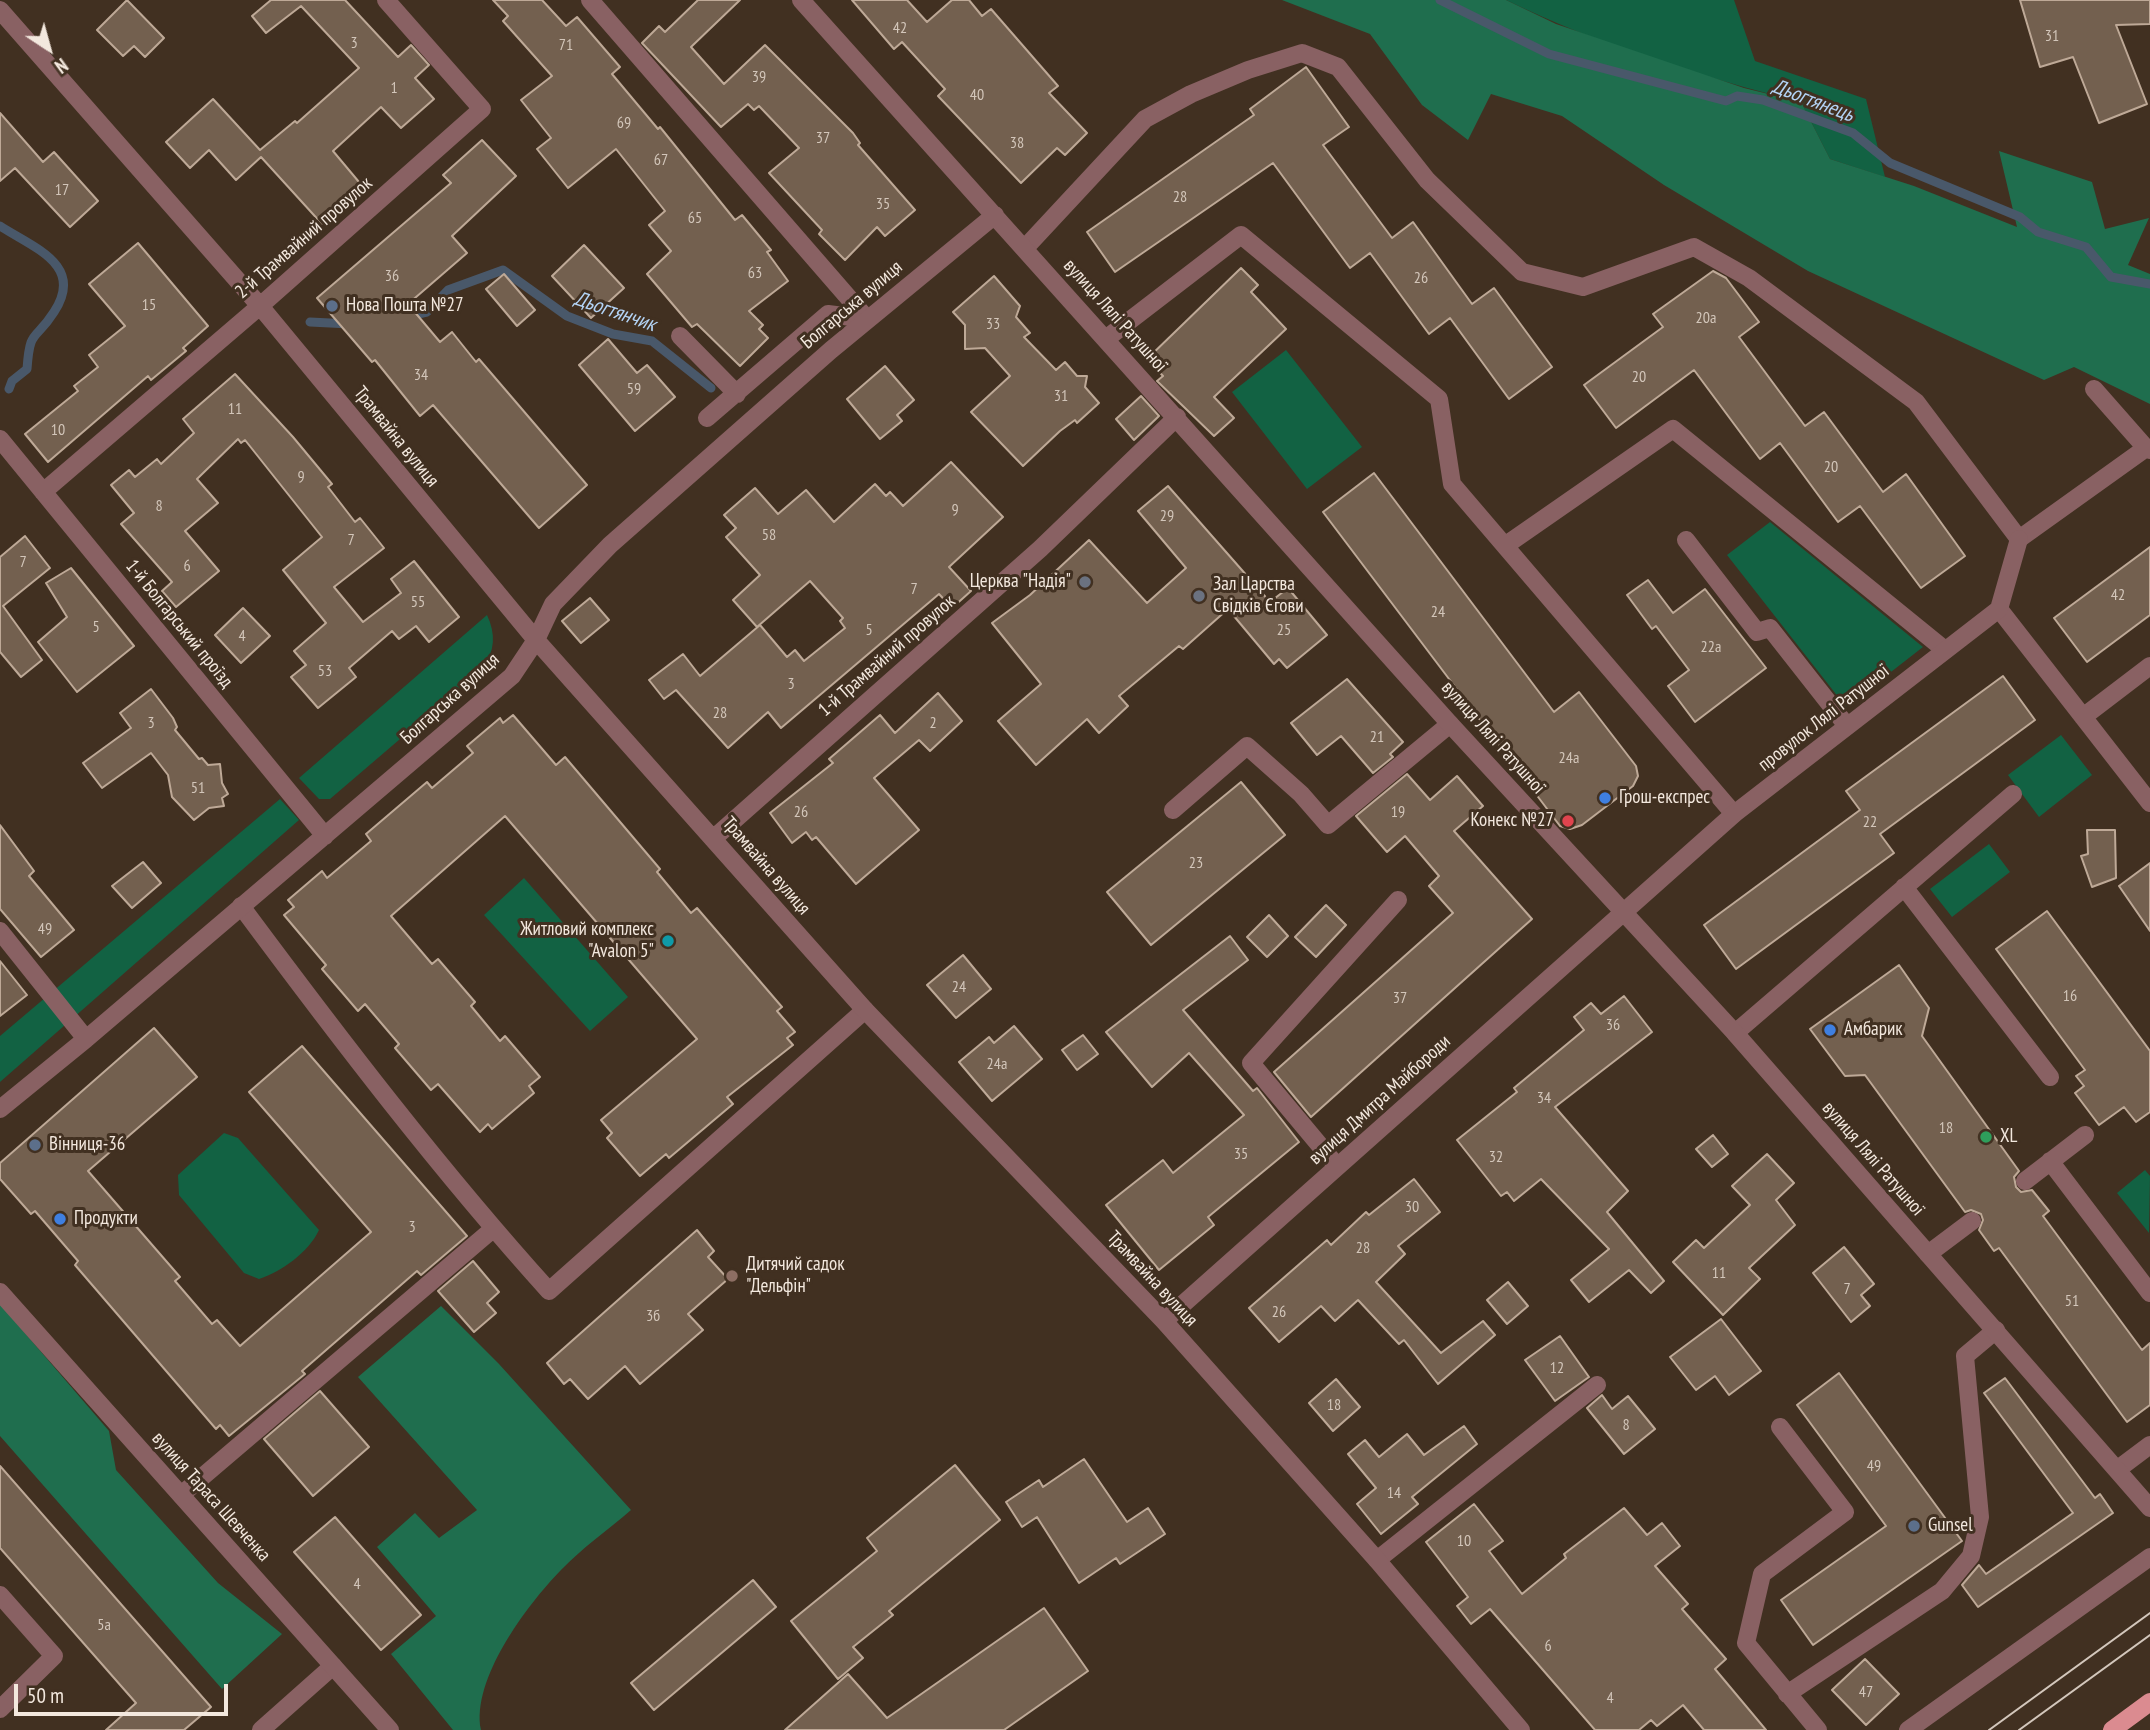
<!DOCTYPE html>
<meta charset="utf-8">
<style>
body{margin:0}
#map{position:relative;width:2150px;height:1730px;overflow:hidden;background:#413021;font-family:"PT Sans Narrow",sans-serif}
canvas{display:block}
.north{position:absolute;left:14px;top:14px;width:70px;height:70px;-webkit-text-stroke:5px #413021;paint-order:stroke;rotate:144deg;font-size:19px;font-weight:700;line-height:28px;text-align:center;color:#f3e8de}
.north::after{content:'';display:block;margin:auto;width:24px;height:32px;background:#f3e8de;clip-path:polygon(50% 0,100% 100%,50% 72%,0 100%)}
.scale{position:absolute;left:14px;top:1684px;width:214px;height:32px;box-sizing:border-box;border:4px solid #f3e8de;border-top:0;padding-left:9px;font-size:21px;line-height:24px;white-space:nowrap;color:#f3e8de;-webkit-text-stroke:5px #413021;paint-order:stroke}
</style>
<div id="map">
<canvas width="2150" height="1730"></canvas>
<div class="north">N</div>
<div class="scale">50 m</div>
</div>
<script>
const g = document.querySelector('canvas').getContext('2d');
g.lineJoin = 'round';
function fill(path, color) { g.fillStyle = color; g.fill(path, 'evenodd'); }
function strokePath(path, color, width, dash) { g.strokeStyle = color; g.lineWidth = width; g.lineCap = dash ? 'butt' : 'round'; g.setLineDash(dash || []); g.stroke(path); }
function drawText(font, color, halo, rows, align = 'center') {
  g.font = font + ' "PT Sans Narrow",sans-serif'; g.lineWidth = 6; g.setLineDash([]); g.textBaseline = 'middle'; g.strokeStyle = halo; g.fillStyle = color; for (const [text, x, y, turn = 0] of rows) {
    g.save(); g.translate(x, y); g.rotate((+turn || 0) * Math.PI / 180); g.textAlign = isNaN(turn) ? turn : align; if (halo) g.strokeText(text, 0, 0); g.fillText(text, 0, 0); g.restore();
  }
}
const green = new Path2D(`
 M1506,0H1734L1755,61L1866,99L1885,177L1830,159L1801,102C1701,77 1599,45 1506,0Z
 M1286,350L1362,447L1307,489L1232,392Z
 M1770,522L1923,647L1846,707L1727,555Z
 M487,615C496,634 495,651 483,668L330,799H319L299,778Z
 M2061,735L2092,775L2039,817L2008,775Z
 M280,799L299,820L0,1082V1036Z
 M1989,844L2010,872L1952,917L1930,889Z
 M524,878L628,997L590,1031L484,915Z
 M224,1133L238,1138L319,1230C309,1252 281,1272 259,1279L244,1273L179,1195L178,1175Z
 M2145,1170L2150,1176L2149,1233L2117,1193Z`);
const forest = new Path2D(`
 M1282,0H1506L1556,24L1744,88L1801,102L1830,159L1914,186L2017,227L1999,151L2092,182L2105,229L2149,218L2128,265L2150,274V404L2074,367L2044,380L1808,271L1664,185L1562,116L1491,94L1468,140L1422,105L1370,34Z
 M0,1304L109,1431L116,1470L218,1583L282,1634L222,1689L0,1436Z
 M441,1306L499,1364L631,1510C608,1530 582,1548 561,1570C526,1606 471,1680 481,1730H453L391,1654L436,1616L377,1547L415,1513L439,1538L477,1510L358,1377Z`);
const stream = new Path2D(`
 M1440,0L1549,54L1726,101L1737,96L1763,100L1853,133L1890,163L2020,217L2038,232L2086,247L2111,277L2150,284
 M0,226C34,248 85,265 54,312C35,342 30,327 27,369L12,381L9,389
 M405,317L427,312L448,290L503,270L567,316L613,334L652,341L711,388
 M310,322L350,324`);
const building = new Path2D(`
 M127,0L164,38L145,57L134,46L123,56L97,30Z
 M271,0H345L398,57L411,45L429,65L415,78L434,99L401,128L381,107L333,151L364,188L322,224L261,157L236,180L209,150L190,168L166,142L213,99L260,150L295,121L297,123L359,68L301,6L266,33L252,16Z
 M493,0H542L566,26L577,17L620,67L612,74L658,129L660,127L735,220L742,215L771,250L767,252L788,281L749,311L763,325L759,329L768,338L740,366L697,324L692,327L647,274L671,251L649,225L665,211L616,149L568,188L537,149L551,138L521,100L552,76L503,21L508,16Z
 M698,0H740L691,47L724,84L765,45L853,133L860,143L858,145L915,210L885,236L877,227L845,260L819,234L822,230L769,173L799,148L759,106L754,110L748,104L721,127L642,43L659,26L665,32Z
 M852,0H907L927,22L952,0H969L982,16L991,9L1058,86L1049,93L1087,133L1065,155L1057,148L1021,183L938,96L945,89L902,42L894,49Z
 M2020,0H2150V24L2116,25L2147,104L2099,123L2073,57L2040,67Z
 M1306,67L1349,127L1323,145L1392,238L1413,222L1472,304L1494,288L1552,367L1509,399L1450,318L1429,334L1370,253L1350,268L1273,163L1115,272L1087,232L1254,115L1250,109Z
 M0,113L43,162L54,152L98,201L70,227L15,168L0,181Z
 M482,140L516,176L452,236L467,253L408,304L440,342L452,332L476,362L479,359L587,485L539,528L433,405L420,416L375,360L372,362L317,298L451,183L443,175Z
 M138,243L208,326L183,348L186,351L151,380L148,376L48,462L25,434L78,391L74,386L98,367L89,355L125,326L89,284Z
 M584,245L624,288L591,318L552,276Z
 M1241,268L1258,285L1251,292L1286,329L1214,397L1234,418L1214,436L1157,381L1163,376L1147,359Z
 M1713,271L1726,278L1759,322L1739,337L1805,426L1824,412L1883,492L1906,474L1965,556L1921,588L1860,506L1838,522L1780,443L1760,459L1694,370L1616,428L1584,385L1663,327L1653,314Z
 M504,274L535,310L517,326L486,289Z
 M994,276L1020,306L1016,317L1030,333L1024,337L1056,370L1065,362L1077,376H1087L1085,387L1099,403L1077,423L1075,420L1060,431L1023,466L971,412L1010,376L985,348L965,349V325L953,312Z
 M608,339L637,373L647,365L675,397L635,431L579,365Z
 M885,366L914,400L897,415L902,421L880,439L847,399Z
 M235,374L293,437L332,484L328,487L355,522L360,518L384,548L334,587L363,622L401,593L391,579L414,561L459,617L429,642L416,626L399,639L392,631L349,668L356,677L318,708L291,677L306,665L294,651L326,623L283,570L322,537L245,440L241,443L238,439L197,479L218,503L185,531L219,571L176,607L162,591L172,582L121,524L134,513L111,485L129,470L135,477L157,459L161,464L194,433L183,419Z
 M1141,396L1159,416L1134,440L1116,419Z
 M951,462L1003,517L949,567L971,591L952,608L939,594L781,728L768,712L728,748L676,690L664,699L649,680L683,654L700,676L760,625L787,657L795,650L804,661L845,628L840,621L843,618L810,581L757,627L733,600L760,575L726,537L736,528L724,515L755,488L778,514L806,490L834,522L875,484L886,496L890,492L903,506Z
 M1374,473L1554,712L1579,692L1636,766L1638,776L1633,786L1582,825L1570,829L1560,826L1323,512Z
 M1168,486L1270,602L1288,588L1327,635L1287,668L1279,659L1274,664L1228,609L1183,649L1179,646L1119,696L1128,706L1099,733L1087,719L1036,765L998,721L1041,684L992,623L1030,595L1089,540L1147,603L1186,568L1138,511Z
 M25,536L50,568L3,606L42,660L21,677L0,652V557Z
 M2150,547V615L2087,662L2054,618Z
 M71,568L134,646L77,692L38,642L67,617L46,583Z
 M1648,580L1673,613L1705,589L1766,668L1695,722L1668,686L1689,670L1656,626L1652,629L1627,595Z
 M590,598L609,620L581,643L562,621Z
 M243,608L270,636L241,663L215,635Z
 M2003,676L2035,720L1880,834L1894,853L1736,969L1704,925L1860,810L1846,791Z
 M1347,679L1403,742L1390,754L1393,757L1373,773L1341,736L1317,755L1291,723Z
 M151,689L173,718L177,727L175,730L199,759L202,758L208,765L220,764L222,783L228,794L222,798L224,806L209,808L194,820L172,797L168,775L151,753L102,788L83,763L131,728L120,713Z
 M938,693L962,721L930,751L919,740L874,778L919,830L856,884L816,837L812,840L806,832L792,843L770,813L833,763L829,759L880,715L895,733Z
 M513,715L556,765L565,757L660,869L657,872L691,913L697,908L782,1007L777,1011L795,1032L787,1038L793,1045L727,1097L733,1104L669,1158L666,1154L640,1176L607,1138L612,1133L601,1120L697,1039L505,816L391,916L432,964L438,959L475,1002L471,1006L500,1041L505,1036L540,1077L529,1086L534,1093L492,1129L488,1124L480,1132L438,1084L431,1090L395,1048L399,1044L365,1004L358,1011L322,969L326,965L284,915L294,907L288,900L322,871L327,878L371,841L366,834L427,782L432,788L473,753L467,746L500,718L503,723Z
 M1407,774L1430,800L1457,776L1483,806L1454,831L1532,919L1311,1117L1274,1072L1453,913L1429,886L1439,876L1405,836L1387,852L1356,816Z
 M1241,782L1285,835L1151,945L1107,892Z
 M0,825L34,871L29,876L74,930L41,957L0,909Z
 M2087,830H2115L2116,878L2092,887L2081,856L2088,854Z
 M143,862L161,883L132,908L112,886Z
 M2150,863V931L2119,886Z
 M1326,905L1346,925L1316,957L1295,937Z
 M2047,911L2150,1051V1112L2136,1122L2124,1107L2099,1125L2075,1093L2084,1086L2076,1076L2085,1070L1996,949Z
 M1269,915L1288,936L1267,957L1247,937Z
 M1230,936L1248,960L1183,1010L1253,1091L1257,1088L1299,1142L1208,1217L1214,1225L1159,1270L1106,1205L1163,1160L1173,1173L1244,1115L1189,1053L1152,1087L1106,1032Z
 M963,955L991,989L956,1018L927,985Z
 M0,961L27,995L0,1016Z
 M1899,965L1929,1008L1922,1036L2019,1171L2014,1177L2016,1187L2021,1192L2032,1190L2049,1211L2043,1216L2142,1350L2150,1343V1405L2127,1422L1999,1248L1994,1251L1979,1230L1983,1220L1981,1214L1971,1210L1965,1212L1865,1075L1845,1076L1810,1029Z
 M1624,996L1652,1032L1555,1107L1628,1191L1607,1212L1664,1281L1651,1293L1629,1270L1589,1302L1571,1280L1609,1249L1541,1179L1514,1201L1507,1192L1501,1196L1457,1140L1517,1092L1514,1088L1584,1030L1574,1017L1591,1003L1601,1014Z
 M1014,1026L1042,1059L992,1101L959,1062L989,1037L994,1043Z
 M154,1028L197,1077L88,1171L180,1277L175,1281L212,1324L217,1320L240,1346L371,1232L249,1092L302,1046L467,1236L421,1275L417,1271L302,1371L305,1374L229,1436L220,1425L216,1429L75,1265L78,1261L35,1211L31,1214L0,1179V1163Z
 M1083,1035L1098,1054L1077,1070L1062,1050Z
 M1713,1135L1728,1154L1712,1167L1696,1149Z
 M1767,1154L1794,1183L1776,1200L1795,1225L1749,1268L1760,1279L1723,1315L1673,1262L1696,1240L1704,1248L1750,1205L1732,1186Z
 M1414,1179L1440,1212L1398,1246L1405,1254L1376,1282L1441,1353L1483,1321L1495,1335L1438,1384L1404,1340L1399,1344L1358,1300L1335,1321L1321,1306L1279,1342L1249,1308L1327,1240L1331,1245L1366,1212L1369,1215Z
 M697,1230L714,1251L708,1257L728,1279L688,1314L703,1330L640,1384L625,1366L588,1399L570,1379L564,1384L547,1363Z
 M1844,1247L1874,1284L1861,1295L1870,1306L1851,1322L1813,1273Z
 M473,1261L499,1292L487,1303L496,1313L474,1332L438,1291Z
 M1508,1282L1528,1306L1507,1324L1487,1300Z
 M1721,1319L1761,1371L1729,1395L1715,1376L1696,1390L1670,1357Z
 M1560,1336L1589,1377L1555,1401L1525,1360Z
 M1839,1373L1962,1541L1813,1645L1781,1600L1886,1526L1797,1405Z
 M2005,1378L2095,1498L2100,1494L2113,1513L1978,1607L1962,1585L1979,1565L1986,1574L2073,1513L1984,1393Z
 M1336,1379L1360,1407L1333,1431L1309,1403Z
 M320,1391L369,1447L313,1496L264,1439Z
 M1602,1395L1612,1409L1628,1396L1655,1429L1624,1454L1587,1408Z
 M1464,1426L1477,1444L1412,1497L1418,1504L1381,1534L1357,1504L1376,1488L1348,1454L1365,1440L1379,1457L1407,1434L1424,1455Z
 M1084,1459L1127,1522L1148,1508L1165,1534L1120,1564L1116,1558L1079,1583L1037,1517L1022,1527L1006,1502L1039,1480L1043,1487Z
 M955,1465L1000,1520L889,1611L893,1615L853,1647L863,1658L838,1679L791,1621L877,1551L867,1538Z
 M0,1466L211,1707L184,1730H106L136,1703L0,1548Z
 M1474,1504L1503,1541L1489,1551L1522,1594L1566,1558L1564,1554L1624,1508L1647,1535L1662,1523L1680,1546L1655,1566L1688,1604L1682,1609L1726,1659L1715,1669L1766,1730H1704L1683,1705L1657,1726L1651,1720L1639,1730H1595L1490,1609L1471,1624L1457,1606L1468,1597L1426,1542Z
 M335,1517L421,1615L381,1650L294,1552Z
 M753,1580L776,1607L654,1710L631,1683Z
 M1044,1608L1088,1671L1004,1730H785L848,1674L887,1718Z
 M1865,1659L1899,1694L1866,1725L1832,1690Z`);
const service = new Path2D(`
 M590,0L867,319
 M1025,248L1145,119L1191,94L1248,70L1302,53L1338,67L1427,180L1522,272L1583,287L1694,247L1749,278L1916,402L2019,539L2146,448L2150,450
 M680,336L737,394
 M1107,338L1241,235L1439,399L1452,484L1734,814
 M2094,389L2146,448
 M707,418L828,314L867,319
 M1686,540L1757,632L1770,628L1847,726
 M1506,545L1673,429L1945,650
 M1999,609L2150,803
 M2083,717L2150,666
 M1173,810L1247,746L1301,794L1328,825L1450,724
 M1904,887L2050,1077
 M241,906C339,1038 439,1169 549,1291L865,1010
 M1735,1033L2013,794
 M2050,1161L2150,1293
 M1337,1166L1251,1063L1398,900
 M2025,1181L2085,1135
 M1928,1254L1972,1221
 M1780,1427L1845,1512L1762,1574L1746,1643L1818,1730
 M2118,1469L2150,1445
 M181,1495L493,1229
 M1377,1560L1597,1385
 M0,1595L54,1656L0,1709
 M1787,1694L1942,1591L1971,1556L1980,1517L1965,1356L1996,1330
 M261,1730L333,1666
 M1908,1730L2150,1557`);
const minor = new Path2D(`
 M801,0L1450,724L1735,1033L2150,1508
 M0,10L260,306L536,640L865,1010L1164,1321L1377,1560L1521,1730
 M0,439L325,836
 M43,492L260,306L482,109L386,0
 M714,838L1040,549L1177,417
 M0,931L86,1039
 M0,1109L86,1039L512,676L536,640L553,604L610,545L831,350L995,215
 M0,1292L390,1730
 M1164,1321L1734,814L1999,609L2019,539`);
const primary = new Path2D(`
 M2112,1730L2150,1702`);
const tram = new Path2D(`
 M1989,1730L2150,1613
 M2019,1730L2150,1635`);
const markers = [
 [332,306,7,"#5c6f8a"],
 [1085,582,7,"#6b7280"],
 [1199,596,7,"#6b7280"],
 [1605,798,7,"#3f7fe0"],
 [1568,821,7,"#e0444e"],
 [668,941,7,"#0f9aa8"],
 [1830,1030,7,"#3f7fe0"],
 [1986,1137,7,"#2e9e5b"],
 [35,1145,7,"#5c6f8a"],
 [60,1219,7,"#3f7fe0"],
 [732,1276,7,"#8d6e63"],
 [1914,1526,7,"#5c6f8a"]
];
const numberNames = [
 ["42",900,28],
 ["31",2052,36],
 ["3",354,43],
 ["71",566,45],
 ["39",759,77],
 ["1",394,88],
 ["40",977,95],
 ["69",624,123],
 ["37",823,138],
 ["38",1017,143],
 ["67",661,160],
 ["17",62,190],
 ["28",1180,197],
 ["35",883,204],
 ["65",695,218],
 ["63",755,273],
 ["36",392,276],
 ["26",1421,278],
 ["15",149,305],
 ["20а",1706,318],
 ["33",993,324],
 ["34",421,375],
 ["20",1639,377],
 ["59",634,389],
 ["31",1061,396],
 ["11",235,409],
 ["10",58,430],
 ["20",1831,467],
 ["9",301,477],
 ["8",159,506],
 ["9",955,510],
 ["29",1167,516],
 ["58",769,535],
 ["7",351,540],
 ["7",23,562],
 ["6",187,566],
 ["7",914,589],
 ["42",2118,595],
 ["55",418,602],
 ["24",1438,612],
 ["5",96,627],
 ["5",869,630],
 ["25",1284,630],
 ["4",242,636],
 ["22а",1711,647],
 ["53",325,671],
 ["3",791,684],
 ["28",720,713],
 ["3",151,723],
 ["2",933,723],
 ["21",1377,737],
 ["24а",1569,758],
 ["51",198,788],
 ["26",801,812],
 ["19",1398,812],
 ["22",1870,822],
 ["23",1196,863],
 ["49",45,929],
 ["24",959,987],
 ["16",2070,996],
 ["37",1400,998],
 ["36",1613,1025],
 ["24а",997,1064],
 ["34",1544,1098],
 ["18",1946,1128],
 ["35",1241,1154],
 ["32",1496,1157],
 ["30",1412,1207],
 ["3",412,1227],
 ["28",1363,1248],
 ["11",1719,1273],
 ["7",1847,1289],
 ["51",2072,1301],
 ["26",1279,1312],
 ["3б",653,1316],
 ["12",1557,1368],
 ["18",1334,1405],
 ["8",1626,1425],
 ["49",1874,1466],
 ["14",1394,1493],
 ["10",1464,1541],
 ["4",357,1584],
 ["5а",104,1625],
 ["6",1548,1646],
 ["47",1866,1692],
 ["4",1610,1698]
];
const streetNames = [
 ["2-й Трамвайний провулок",304,238,-41],
 ["Болгарська вулиця",852,305,-40],
 ["вулиця Лялі Ратушної",1115,316,48],
 ["Трамвайна вулиця",396,437,51],
 ["1-й Болгарський проїзд",179,624,51],
 ["1-й Трамвайний провулок",887,656,-41],
 ["Болгарська вулиця",450,699,-42],
 ["провулок Лялі Ратушної",1824,718,-38],
 ["вулиця Лялі Ратушної",1493,738,48],
 ["Трамвайна вулиця",766,866,49],
 ["вулиця Дмитра Майбороди",1380,1100,-42],
 ["вулиця Лялі Ратушної",1873,1159,49],
 ["Трамвайна вулиця",1152,1279,47],
 ["вулиця Тараса Шевченка",211,1497,48]
];
const poiNames = [
 ["Нова Пошта №27",346,306],
 ["Церква \"Надія\"",1071,582,"right"],
 ["Зал Царства",1213,585],
 ["Свідків Єгови",1213,607],
 ["Грош-експрес",1619,798],
 ["Конекс №27",1554,821,"right"],
 ["Житловий комплекс",654,930,"right"],
 ["\"Avalon 5\"",654,952,"right"],
 ["Амбарик",1844,1030],
 ["XL",2000,1137],
 ["Вінниця-36",49,1145],
 ["Продукти",74,1219],
 ["Дитячий садок",746,1265],
 ["\"Дельфін\"",746,1287],
 ["Gunsel",1928,1526]
];
const waterNames = [
 ["Дьогтянець",1813,101,21],
 ["Дьогтянчик",615,312,19]
];
fill(green, '#126243');
fill(forest, '#1f6e4e');
strokePath(stream, '#49586a', 9);
fill(building, '#73604f');
strokePath(building, '#bea997', 2);
strokePath(service, '#896163', 18);
strokePath(minor, '#896163', 18);
strokePath(primary, '#db8b90', 18);
strokePath(tram, '#d3c7bc', 2);
for (const [x, y, r, color] of markers) { const dot = new Path2D(); dot.arc(x, y, r, 0, 2 * Math.PI); g.fillStyle = color; g.fill(dot); strokePath(dot, '#413021', 2.5); }
drawText('16px', '#d3c6ba', null, numberNames);
drawText('19px', '#f3e8de', '#413021', streetNames);
drawText('19px', '#f3e8de', '#413021', poiNames, 'left');
drawText('italic 21px', '#b3d3f5', '#413021', waterNames);
</script>
